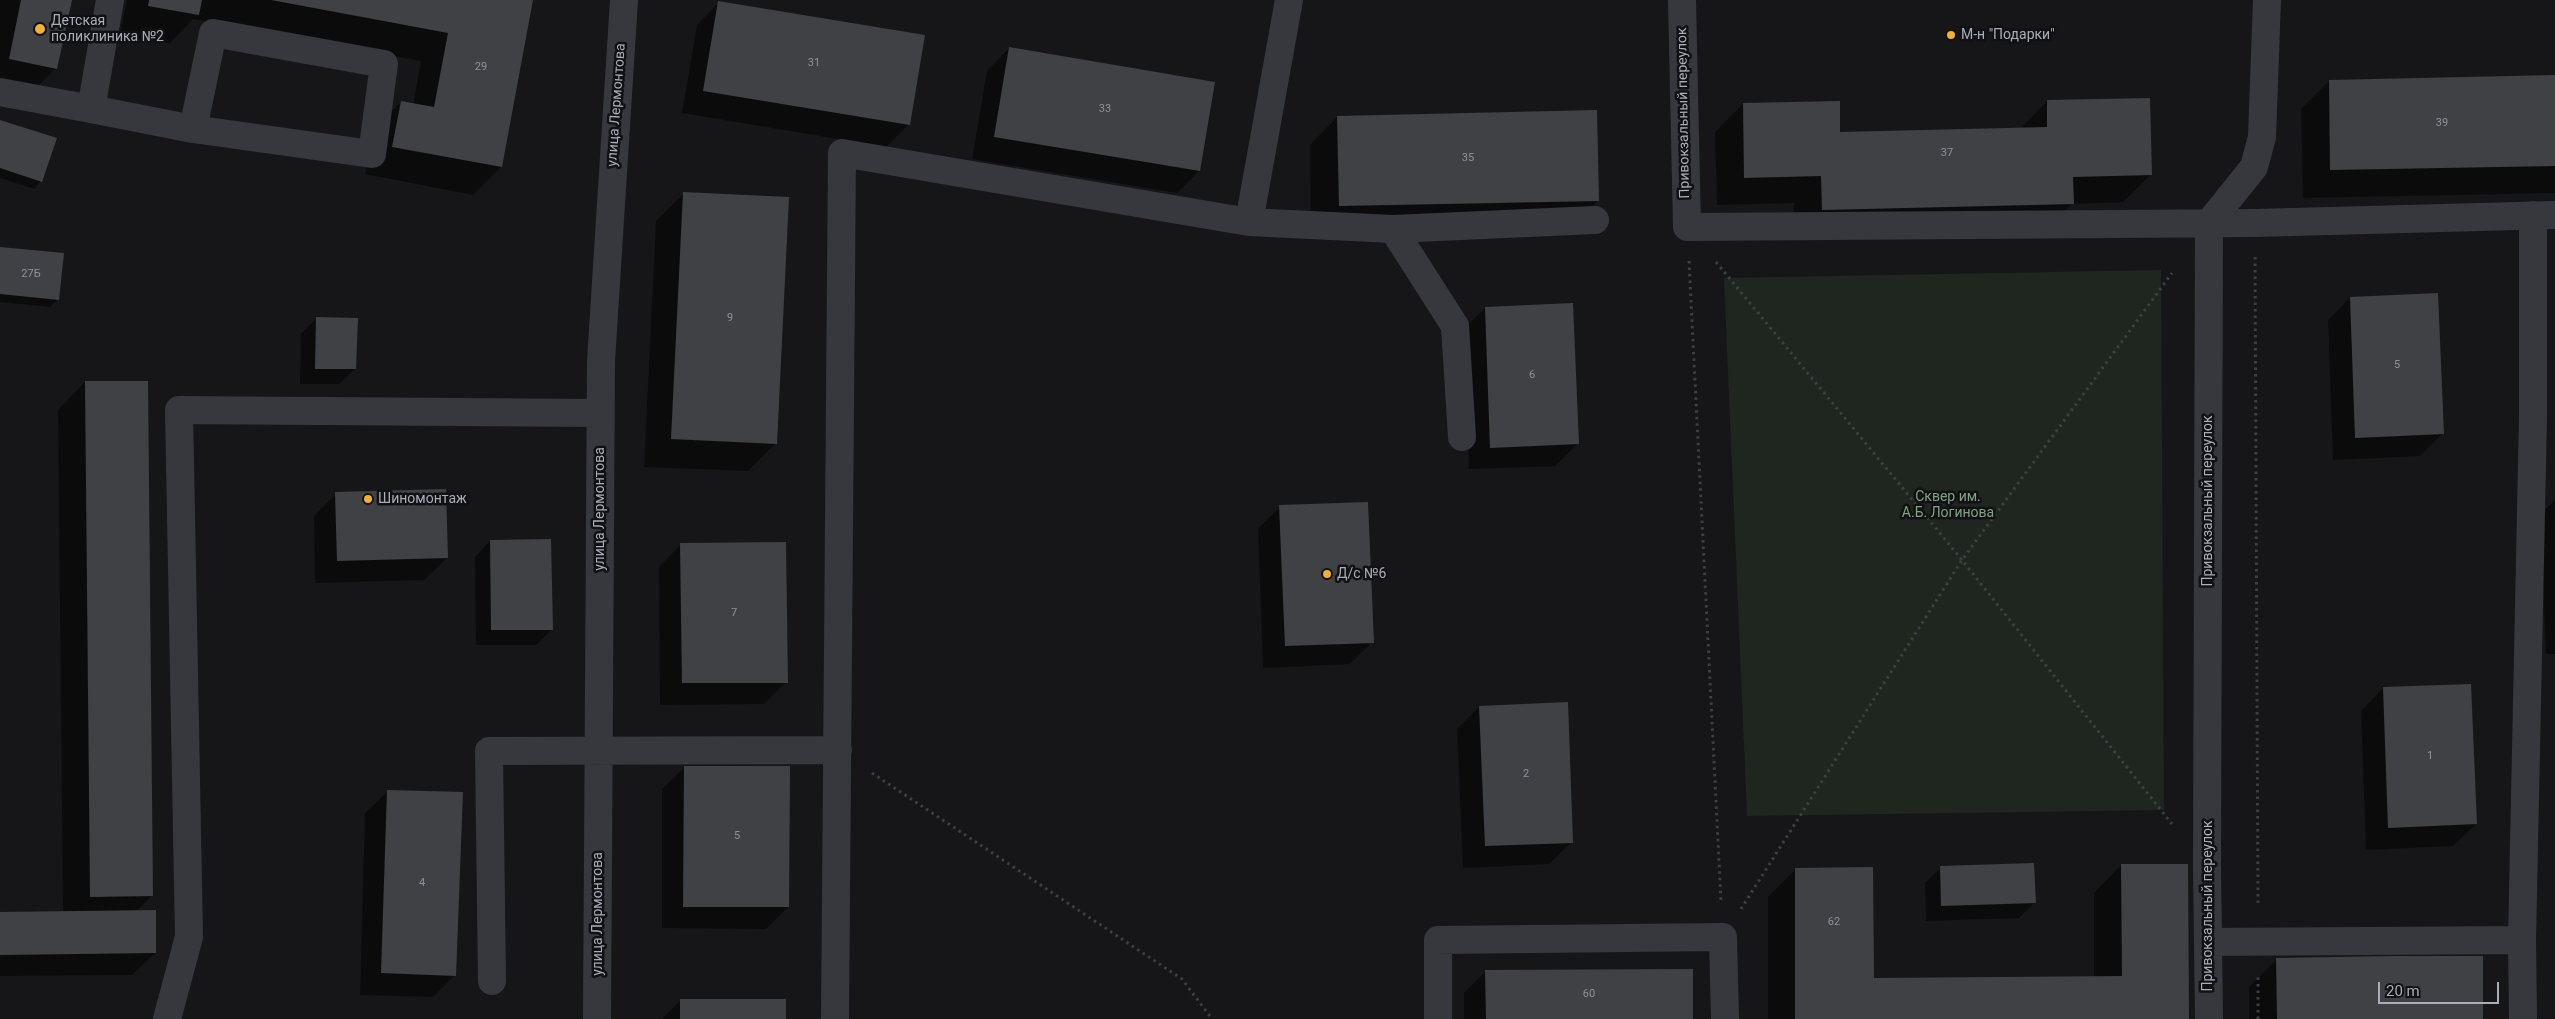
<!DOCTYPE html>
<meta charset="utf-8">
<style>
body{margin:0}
#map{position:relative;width:2555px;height:1019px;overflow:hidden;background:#161618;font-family:Roboto,sans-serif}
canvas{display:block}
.scale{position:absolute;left:2378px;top:982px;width:121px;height:22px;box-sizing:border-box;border:2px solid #a8adb8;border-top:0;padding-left:6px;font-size:15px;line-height:18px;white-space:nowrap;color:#a8adb8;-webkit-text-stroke:4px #111113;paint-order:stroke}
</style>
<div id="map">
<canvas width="2555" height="1019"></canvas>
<div class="scale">20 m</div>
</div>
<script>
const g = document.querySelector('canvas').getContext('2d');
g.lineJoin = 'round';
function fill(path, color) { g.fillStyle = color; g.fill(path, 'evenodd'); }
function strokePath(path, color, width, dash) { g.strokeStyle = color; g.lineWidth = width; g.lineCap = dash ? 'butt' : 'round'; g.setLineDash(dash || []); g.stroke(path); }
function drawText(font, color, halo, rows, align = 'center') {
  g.font = font + ' Roboto,sans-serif'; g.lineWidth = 5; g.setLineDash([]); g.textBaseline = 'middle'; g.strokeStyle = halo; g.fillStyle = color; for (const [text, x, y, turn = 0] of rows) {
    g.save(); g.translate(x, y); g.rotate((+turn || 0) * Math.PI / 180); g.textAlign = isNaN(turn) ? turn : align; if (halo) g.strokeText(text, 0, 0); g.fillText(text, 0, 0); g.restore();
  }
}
const green = new Path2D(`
 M2161,270L2164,810L1747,816L1724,278Z`);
const shadow = new Path2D(`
 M0,0H70L56,68L28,96L0,90Z
 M127,0H532L501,167L473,195L365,174L373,130L401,102L413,105L421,61L193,19L170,43L120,34Z
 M719,2L923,36L908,125L886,147L682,113L697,25Z
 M1009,48L1199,171L1177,193L972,159L987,71Z
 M2555,76V193L2303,198L2301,109L2329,81Z
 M2047,101L2150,175L2123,202L2072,204L2044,231L1795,237L1794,203L1717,205L1715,132L1743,104L1839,133L2020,129Z
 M1337,117L1598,201L1570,229L1311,234L1310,145Z
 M0,121L41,181L34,189L0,178Z
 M684,193L776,443L748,471L644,467L656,221Z
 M0,248L58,299L50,307L0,302Z
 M2350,298L2443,433L2420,456L2333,460L2328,320Z
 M1485,308L1578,443L1555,466L1469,469L1463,330Z
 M317,318L355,369L339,384H300L301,334Z
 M85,382L152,895L136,912L155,953L132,975L0,976V913L63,912L58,410Z
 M336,494L447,558L424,580L315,583L314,516Z
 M2555,500V654H2546L2540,515Z
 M1280,507L1372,642L1350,664L1263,668L1258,529Z
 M490,541L551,630L536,645H476L475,557Z
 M681,544L786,682L764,704L660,705L659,567Z
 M2383,688L2476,824L2453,846L2366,850L2361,711Z
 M1479,707L1572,842L1549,864L1463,868L1457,729Z
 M685,767L788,907L766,929L662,928V789Z
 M388,791L455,975L433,997L360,995L365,813Z
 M2121,865L2188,1019H1768V897L1796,869L1873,979L2094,978V893Z
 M1940,868L2035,902L2019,918L1926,921L1925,883Z
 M2277,959L2482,1019H2249V987Z
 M1486,971L1692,1019H1464V993Z
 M681,1000L785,1019H662Z`);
const building = new Path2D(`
 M21,0H72L57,69L9,59Z
 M149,0H202L199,15L148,6Z
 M271,0H533L502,167L392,147L401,101L434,107L448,33Z
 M718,1L925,35L910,125L703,91Z
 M1009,47L1215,82L1200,171L994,137Z
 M2555,75V166L2330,170L2329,80Z
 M2150,98L2152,175L2073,177L2074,204L1822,210L1821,176L1744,178L1743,103L1840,101V132L2047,127V100Z
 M1597,110L1599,201L1339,206L1337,116Z
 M0,120L57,138L42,182L0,168Z
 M683,192L789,197L777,444L671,439Z
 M0,247L64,253L59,300L0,294Z
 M2438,293L2444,434L2355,438L2350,297Z
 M1573,303L1579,444L1490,448L1485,307Z
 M316,317L358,318L356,369H315Z
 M85,381H148L153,896L90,897Z
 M446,489L448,558L337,561L335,492Z
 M1368,502L1374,643L1285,646L1279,505Z
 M551,539L553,630H491L490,540Z
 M786,542L788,683H682L680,543Z
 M2471,684L2477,824L2388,828L2383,687Z
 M1568,702L1573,843L1485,846L1479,706Z
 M684,766H790L789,907H683Z
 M387,790L463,792L456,976L381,973Z
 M2034,863L2036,903L1941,906L1940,866Z
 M2121,864H2188L2189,1019H1795V868L1873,867L1874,978L2122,976Z
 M156,910V953L0,955V912Z
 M2392,956H2483V1019H2277L2276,958Z
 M1693,969V1019H1486L1485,970Z
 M680,999H786V1019H680Z`);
const path = new Path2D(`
 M2255,257L2258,906
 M1689,261L1721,901
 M1716,262L1962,560L2172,824
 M872,773L1182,979L1212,1019
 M1741,909L1962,560L2172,273
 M2258,1019V977`);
const minor = new Path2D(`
 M1682,0L1687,227L2255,223L2555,215
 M0,92L91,109L110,0
 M91,109L193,129L372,154L384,64L213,33L193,129
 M1249,222L1289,0
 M1393,229L1455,326L1462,437
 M2208,942L2522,940
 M492,981L489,751L838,750
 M167,1019L189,937L179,410L600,413
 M597,1019L601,361L624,0
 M835,1019L842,153L1249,222L1393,229L1595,220
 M1438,1019V940L1723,937L1725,1019
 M2209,1019L2207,868L2209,223L2254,167L2262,137L2267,0
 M2523,1019L2522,940L2533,416V215`);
const markers = [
 [40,29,6,"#f2b134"],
 [1951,35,5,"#f2b134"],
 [368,499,5,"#f2b134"],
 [1327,574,5,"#f2b134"]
];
const numberNames = [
 ["31",814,63],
 ["29",481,67],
 ["33",1105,109],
 ["39",2442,123],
 ["37",1947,153],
 ["35",1468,158],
 ["27Б",31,274],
 ["9",730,318],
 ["5",2397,365],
 ["6",1532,375],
 ["7",734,613],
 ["1",2430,756],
 ["2",1526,774],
 ["5",737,836],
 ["4",422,883],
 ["62",1834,922],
 ["60",1589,994]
];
const poiNames = [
 ["Детская",51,21],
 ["поликлиника №2",51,37],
 ["М-н \"Подарки\"",1961,35],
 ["Шиномонтаж",378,499],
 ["Д/с №6",1337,574]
];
const streetNames = [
 ["улица Лермонтова",617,105,-86],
 ["Привокзальный переулок",1684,113,-91],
 ["Привокзальный переулок",2208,501,-90],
 ["улица Лермонтова",600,509,-90],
 ["Привокзальный переулок",2208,906,-90],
 ["улица Лермонтова",598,914,-90]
];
const parkNames = [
 ["Сквер им.",1948,497],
 ["А.Б. Логинова",1948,513]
];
fill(green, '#1e261f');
fill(shadow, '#0007');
fill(building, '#404145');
strokePath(path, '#3d3f44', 3, [2.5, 4]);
strokePath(minor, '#37383d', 28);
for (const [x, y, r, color] of markers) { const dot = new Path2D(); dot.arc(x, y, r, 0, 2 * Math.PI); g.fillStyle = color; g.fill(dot); strokePath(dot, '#111113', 2); }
drawText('11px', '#8e929b', null, numberNames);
drawText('14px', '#a8adb8', '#111113', poiNames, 'left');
drawText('14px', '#a8adb8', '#111113', streetNames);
drawText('14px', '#7fa381', '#111113', parkNames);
</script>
